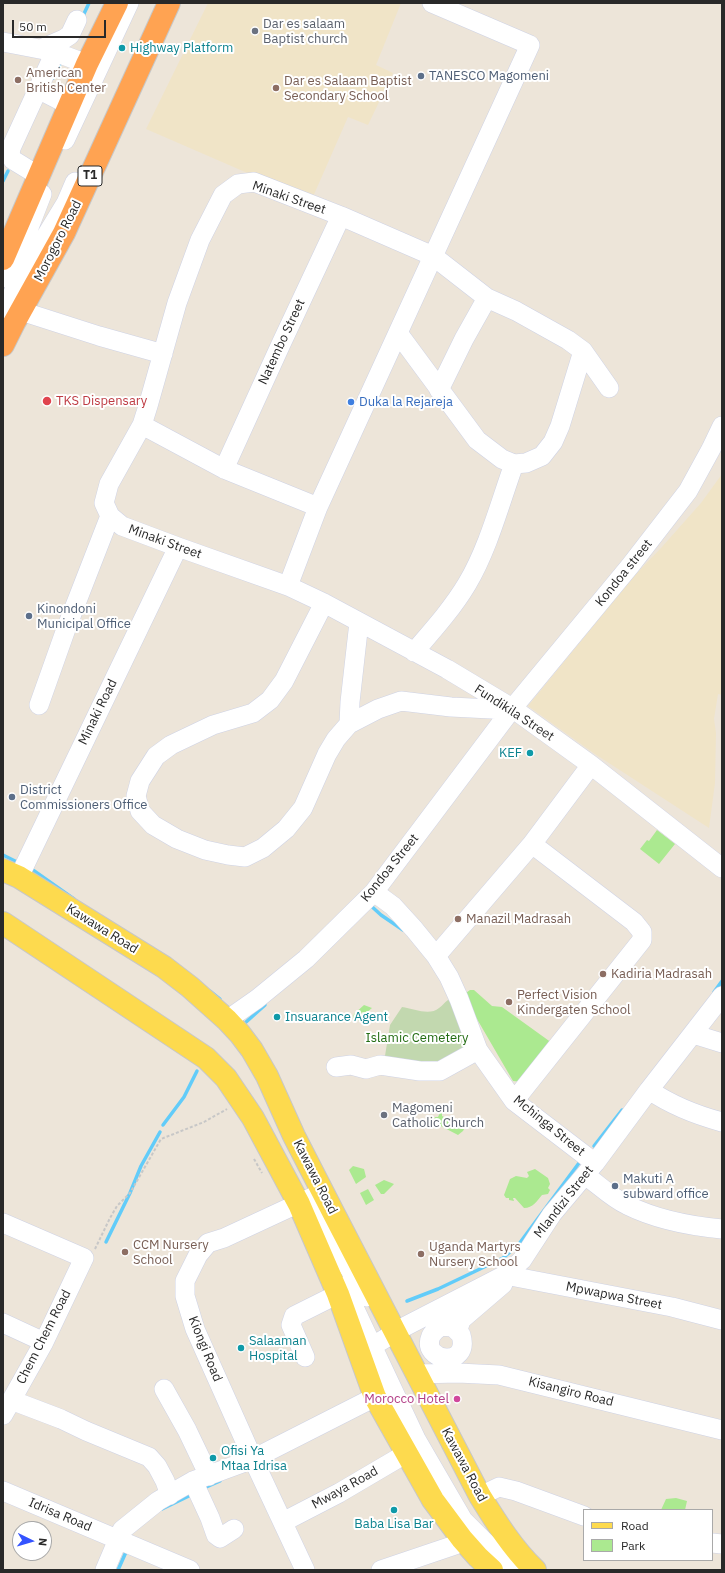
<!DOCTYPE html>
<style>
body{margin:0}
#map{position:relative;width:725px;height:1573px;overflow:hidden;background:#ede5d9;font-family:"IBM Plex Sans",sans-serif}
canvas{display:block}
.frame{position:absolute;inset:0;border:4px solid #292929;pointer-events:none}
.legend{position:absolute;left:583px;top:1509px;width:130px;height:52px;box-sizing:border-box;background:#fff;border:1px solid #a9a9a9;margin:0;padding:5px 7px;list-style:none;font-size:12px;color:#292929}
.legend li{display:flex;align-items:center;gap:8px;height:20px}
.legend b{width:20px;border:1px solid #a9a9a9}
.north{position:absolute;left:12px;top:1521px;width:40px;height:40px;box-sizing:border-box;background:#fff;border:1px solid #a9a9a9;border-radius:50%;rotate:95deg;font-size:11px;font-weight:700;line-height:16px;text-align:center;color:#292929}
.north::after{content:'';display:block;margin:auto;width:14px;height:18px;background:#3453ff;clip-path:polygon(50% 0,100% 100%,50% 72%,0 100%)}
.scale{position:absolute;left:12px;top:20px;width:94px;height:18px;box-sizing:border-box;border:2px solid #292929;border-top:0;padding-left:5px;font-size:12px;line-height:14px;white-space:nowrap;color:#292929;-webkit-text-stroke:3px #fff;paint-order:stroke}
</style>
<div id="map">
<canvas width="725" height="1573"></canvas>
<div class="frame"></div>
<ul class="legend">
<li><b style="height:5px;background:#fdda4e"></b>Road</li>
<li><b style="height:11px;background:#abe990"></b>Park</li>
</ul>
<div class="north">N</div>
<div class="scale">50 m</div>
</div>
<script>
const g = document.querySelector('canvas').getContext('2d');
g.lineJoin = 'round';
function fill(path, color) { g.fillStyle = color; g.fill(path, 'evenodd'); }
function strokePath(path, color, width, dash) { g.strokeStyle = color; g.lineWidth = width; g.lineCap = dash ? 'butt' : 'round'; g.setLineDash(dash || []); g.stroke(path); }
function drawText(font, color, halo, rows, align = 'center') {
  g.font = font + ' "IBM Plex Sans",sans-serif'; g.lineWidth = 4; g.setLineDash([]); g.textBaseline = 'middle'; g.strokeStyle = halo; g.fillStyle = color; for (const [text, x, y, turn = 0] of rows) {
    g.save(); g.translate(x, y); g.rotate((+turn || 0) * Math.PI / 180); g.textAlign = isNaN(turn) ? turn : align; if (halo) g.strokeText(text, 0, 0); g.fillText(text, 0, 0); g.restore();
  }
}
const education = new Path2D(`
 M208,3H401L376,65L393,73L368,125L348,117L312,199L282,188L146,129Z
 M722,474V695L718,694L714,719L716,733L715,783L709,828L595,754L528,706L634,576L661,548L701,503Z`);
const green = new Path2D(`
 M657,830L675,844L659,864L640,849L647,840L649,841Z
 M470,990H474L492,1006L502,1007L552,1043L523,1082L513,1081L463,995Z
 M364,1005L372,1008L366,1013L362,1012L363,1020L362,1022L353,1018L354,1014Z
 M440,1113H442V1116L448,1119V1117L451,1118L452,1121L457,1120V1124L466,1125L463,1131L458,1135L433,1122L435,1117H438Z
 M353,1166L364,1169L366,1177L356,1184L349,1170Z
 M535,1169L548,1178L550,1184L548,1188L550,1190L548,1194L542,1195C537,1201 533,1208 524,1208L515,1198H513L514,1201L509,1200V1198H506L504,1195L510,1179L516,1176L527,1178L529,1176L527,1172Z
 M384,1180L394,1184L384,1194H381L375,1185Z
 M368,1189L374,1200L366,1205L360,1193Z
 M676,1498L687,1501L685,1510H661L666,1499Z`);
const cemetery = new Path2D(`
 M448,1000L454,1001L474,1043L434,1066L384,1062L390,1025L402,1007C414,1009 430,1016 439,1008C443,1005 444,1003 448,1000Z`);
const stream = new Path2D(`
 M82,18L89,3
 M53,78L62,60
 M3,181L8,171
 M3,855L19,863
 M30,868L74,899
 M369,904L381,915L403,930
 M210,991L220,999
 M714,992L722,981
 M245,1023L265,1005
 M163,1125L184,1097L197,1071
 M594,1146L622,1110
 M106,1242L130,1193L141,1166L160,1132
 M407,1301L438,1289L503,1258L519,1244L579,1163
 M204,1488L220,1481
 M162,1509L193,1494
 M118,1570L126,1552`);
const path = new Path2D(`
 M254,1159L262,1173
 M95,1249L110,1218L117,1206L130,1193L161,1139L204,1122L227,1109`);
const minor = new Path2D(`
 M3,42L55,52L87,64
 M41,49L64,39L70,35L77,20
 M38,89L69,105
 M65,140L129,3
 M39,176L13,160L10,155L11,148L55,52
 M9,279L42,194
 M21,311L99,336L163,354
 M3,315L18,282L66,203L75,182
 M398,333L477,440L502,459L514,464L526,463L542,456L553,442L560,426L583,351
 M609,388L583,351L568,340L516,311L487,298L433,256L341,216L254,182L238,184L223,195L200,240L177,303L148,406L142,425L109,484L104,503L110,516L122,526L178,547L288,586L324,603L447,669L512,708L591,765L722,868
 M439,390L464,339L487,298
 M142,425L224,469L318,507
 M224,469L281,344L341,216
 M288,586L318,507L530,45L432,3
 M324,603L284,681L270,700L253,713L213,725L171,745L156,756L140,781L136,796L140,811L153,825L177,839L205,850L228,855L245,857L263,848L286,829L303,808L327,754L336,739L349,724L378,709L401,701L451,707L511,710
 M414,652C433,630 452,609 467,584C488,549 500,503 514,464
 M39,705L66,629L110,516
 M349,724L350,702L359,622
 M19,877L178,547
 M374,892L393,906L414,929L436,956L449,977L459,999L478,1050L514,1101L595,1163
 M436,956L532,844L591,765
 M227,1020L257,999L306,959L374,892L511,710L630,566L688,491L711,449L722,426
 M693,1034L722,1043
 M336,1067L351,1065L366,1069L380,1065L420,1071H440L478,1050
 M649,1090C671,1105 696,1115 722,1122
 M514,1101L642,940V932L634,922L532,844
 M585,1175C599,1185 612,1198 627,1205C657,1220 690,1226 722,1229
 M320,1208L345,1262L367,1297
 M3,1223L84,1258L44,1342L3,1415
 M344,1286L416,1439L463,1520L513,1570
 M3,1323L44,1342
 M441,1326L453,1327L461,1335C471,1369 420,1362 431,1336C434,1330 438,1329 442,1325C449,1318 454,1307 460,1299
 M458,1330L461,1320L503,1284L505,1275L672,1307L722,1320
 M363,1352L404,1327L505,1275L522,1260L552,1214L595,1163L649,1090L722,996
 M305,1357L291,1325L294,1316L338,1294
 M417,1374L458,1373L499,1375L722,1430
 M164,1389L187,1430L209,1476
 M11,1400L61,1419L86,1431L149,1457L157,1466L165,1481L170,1495
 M193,1481L210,1518L216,1535L220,1538L234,1529
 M3,1491L190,1570
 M480,1496L499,1487L516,1491L584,1516
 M283,1522L339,1493L407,1453
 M712,1543L722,1544
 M105,1570L122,1530L158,1501L193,1481L253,1459L375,1397
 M305,1570L253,1459L195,1329L185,1296V1281L198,1255L208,1243L224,1238L323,1192
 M381,1570L455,1545L462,1539`);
const major = new Path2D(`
 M3,870L19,877L164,967L190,987L227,1020L240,1034L252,1050L267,1076L294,1136L334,1214L480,1496C496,1522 513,1549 535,1570
 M3,923L206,1058L226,1078L253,1118L299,1204L338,1294L375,1397L424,1484L433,1500L462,1539L478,1557L492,1570`);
const highway = new Path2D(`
 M3,259L87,64L117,3
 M3,345L14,323L64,233L169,3`);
const markers = [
 [255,31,4,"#6b7280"],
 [122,48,4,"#0f9aa8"],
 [421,76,4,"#5c6f8a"],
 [18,80,4,"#8d6e63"],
 [276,88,4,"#8d6e63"],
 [47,401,5,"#e0444e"],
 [351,402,4,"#3f7fe0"],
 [29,616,4,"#5c6f8a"],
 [530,753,4,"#0f9aa8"],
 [12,797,4,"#5c6f8a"],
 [458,919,4,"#8d6e63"],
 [603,974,4,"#8d6e63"],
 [509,1002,4,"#8d6e63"],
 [277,1017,4,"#0f9aa8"],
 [384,1115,4,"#6b7280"],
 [615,1186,4,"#5c6f8a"],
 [125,1252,4,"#8d6e63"],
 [421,1254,4,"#8d6e63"],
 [241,1348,4,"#0f9aa8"],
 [457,1399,4,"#d1479c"],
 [213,1458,4,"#0f9aa8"],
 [394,1510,4,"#0f9aa8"]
];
const shields = [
 [90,176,24]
];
const shieldNames = [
 ["T1",90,176]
];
const worshipNames = [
 ["Dar es salaam",263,24],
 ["Baptist church",263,39],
 ["Magomeni",392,1108],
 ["Catholic Church",392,1123]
];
const cultureNames = [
 ["Highway Platform",130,48],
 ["KEF",522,753,"right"],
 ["Insuarance Agent",285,1017],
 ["Salaaman",249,1341],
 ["Hospital",249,1356],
 ["Ofisi Ya",221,1451],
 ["Mtaa Idrisa",221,1466],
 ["Baba Lisa Bar",394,1524,"center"]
];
const educationNames = [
 ["American",26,73],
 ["British Center",26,88],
 ["Dar es Salaam Baptist",284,81],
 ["Secondary School",284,96],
 ["Manazil Madrasah",466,919],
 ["Kadiria Madrasah",611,974],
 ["Perfect Vision",517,995],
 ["Kindergaten School",517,1010],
 ["CCM Nursery",133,1245],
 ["School",133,1260],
 ["Uganda Martyrs",429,1247],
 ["Nursery School",429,1262]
];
const serviceNames = [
 ["TANESCO Magomeni",429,76],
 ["Kinondoni",37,609],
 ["Municipal Office",37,624],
 ["District",20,790],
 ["Commissioners Office",20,805],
 ["Makuti A",623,1179],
 ["subward office",623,1194]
];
const streetNames = [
 ["Minaki Street",289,198,19],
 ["Morogoro Road",58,241,-63],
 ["Natembo Street",282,342,-65],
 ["Minaki Street",165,542,20],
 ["Kondoa street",624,573,-51],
 ["Minaki Road",98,712,-64],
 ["Fundikila Street",514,713,33],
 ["Kondoa Street",390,868,-51],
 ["Kawawa Road",102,929,32],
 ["Mchinga Street",549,1126,39],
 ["Kawawa Road",315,1177,63],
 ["Mlandizi Street",564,1202,-52],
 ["Mpwapwa Street",614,1296,11],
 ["Chem Chem Road",44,1337,-63],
 ["Kiongi Road",205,1349,68],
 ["Kisangiro Road",571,1392,14],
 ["Kawawa Road",464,1465,62],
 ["Mwaya Road",345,1488,-29],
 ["Idrisa Road",60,1515,23]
];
const healthNames = [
 ["TKS Dispensary",56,401]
];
const shopNames = [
 ["Duka la Rejareja",359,402]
];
const parkNames = [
 ["Islamic Cemetery",417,1038]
];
const hotelNames = [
 ["Morocco Hotel",449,1399]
];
fill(education, '#f0e4c7');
fill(green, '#abe990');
fill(cemetery, '#c2d8af');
strokePath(stream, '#62ccf9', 3.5);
strokePath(minor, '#ced2e4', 20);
strokePath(major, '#c7c7c7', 24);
strokePath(highway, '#c7c7c7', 24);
strokePath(path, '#c7c7c7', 2, [3, 2]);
strokePath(minor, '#fff', 19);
strokePath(major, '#fdda4e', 22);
strokePath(highway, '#ffa352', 22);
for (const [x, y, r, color] of markers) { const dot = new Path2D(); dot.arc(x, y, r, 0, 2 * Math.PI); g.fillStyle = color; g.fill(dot); strokePath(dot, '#fff', 1.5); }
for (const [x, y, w] of shields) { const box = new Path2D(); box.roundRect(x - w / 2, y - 10, w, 20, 3); g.fillStyle = '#fff'; g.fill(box); strokePath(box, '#292929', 1); }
drawText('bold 12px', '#292929', null, shieldNames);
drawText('13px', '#5b616d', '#fff', worshipNames, 'left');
drawText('13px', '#0d838f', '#fff', cultureNames, 'left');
drawText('13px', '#785e54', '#fff', educationNames, 'left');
drawText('13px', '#4e5e75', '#fff', serviceNames, 'left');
drawText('13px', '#292929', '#fff', streetNames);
drawText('13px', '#be3a42', '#fff', healthNames, 'left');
drawText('13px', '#366cbe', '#fff', shopNames, 'left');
drawText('13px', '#236c13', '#fff', parkNames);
drawText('13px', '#b23c85', '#fff', hotelNames, 'right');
</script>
